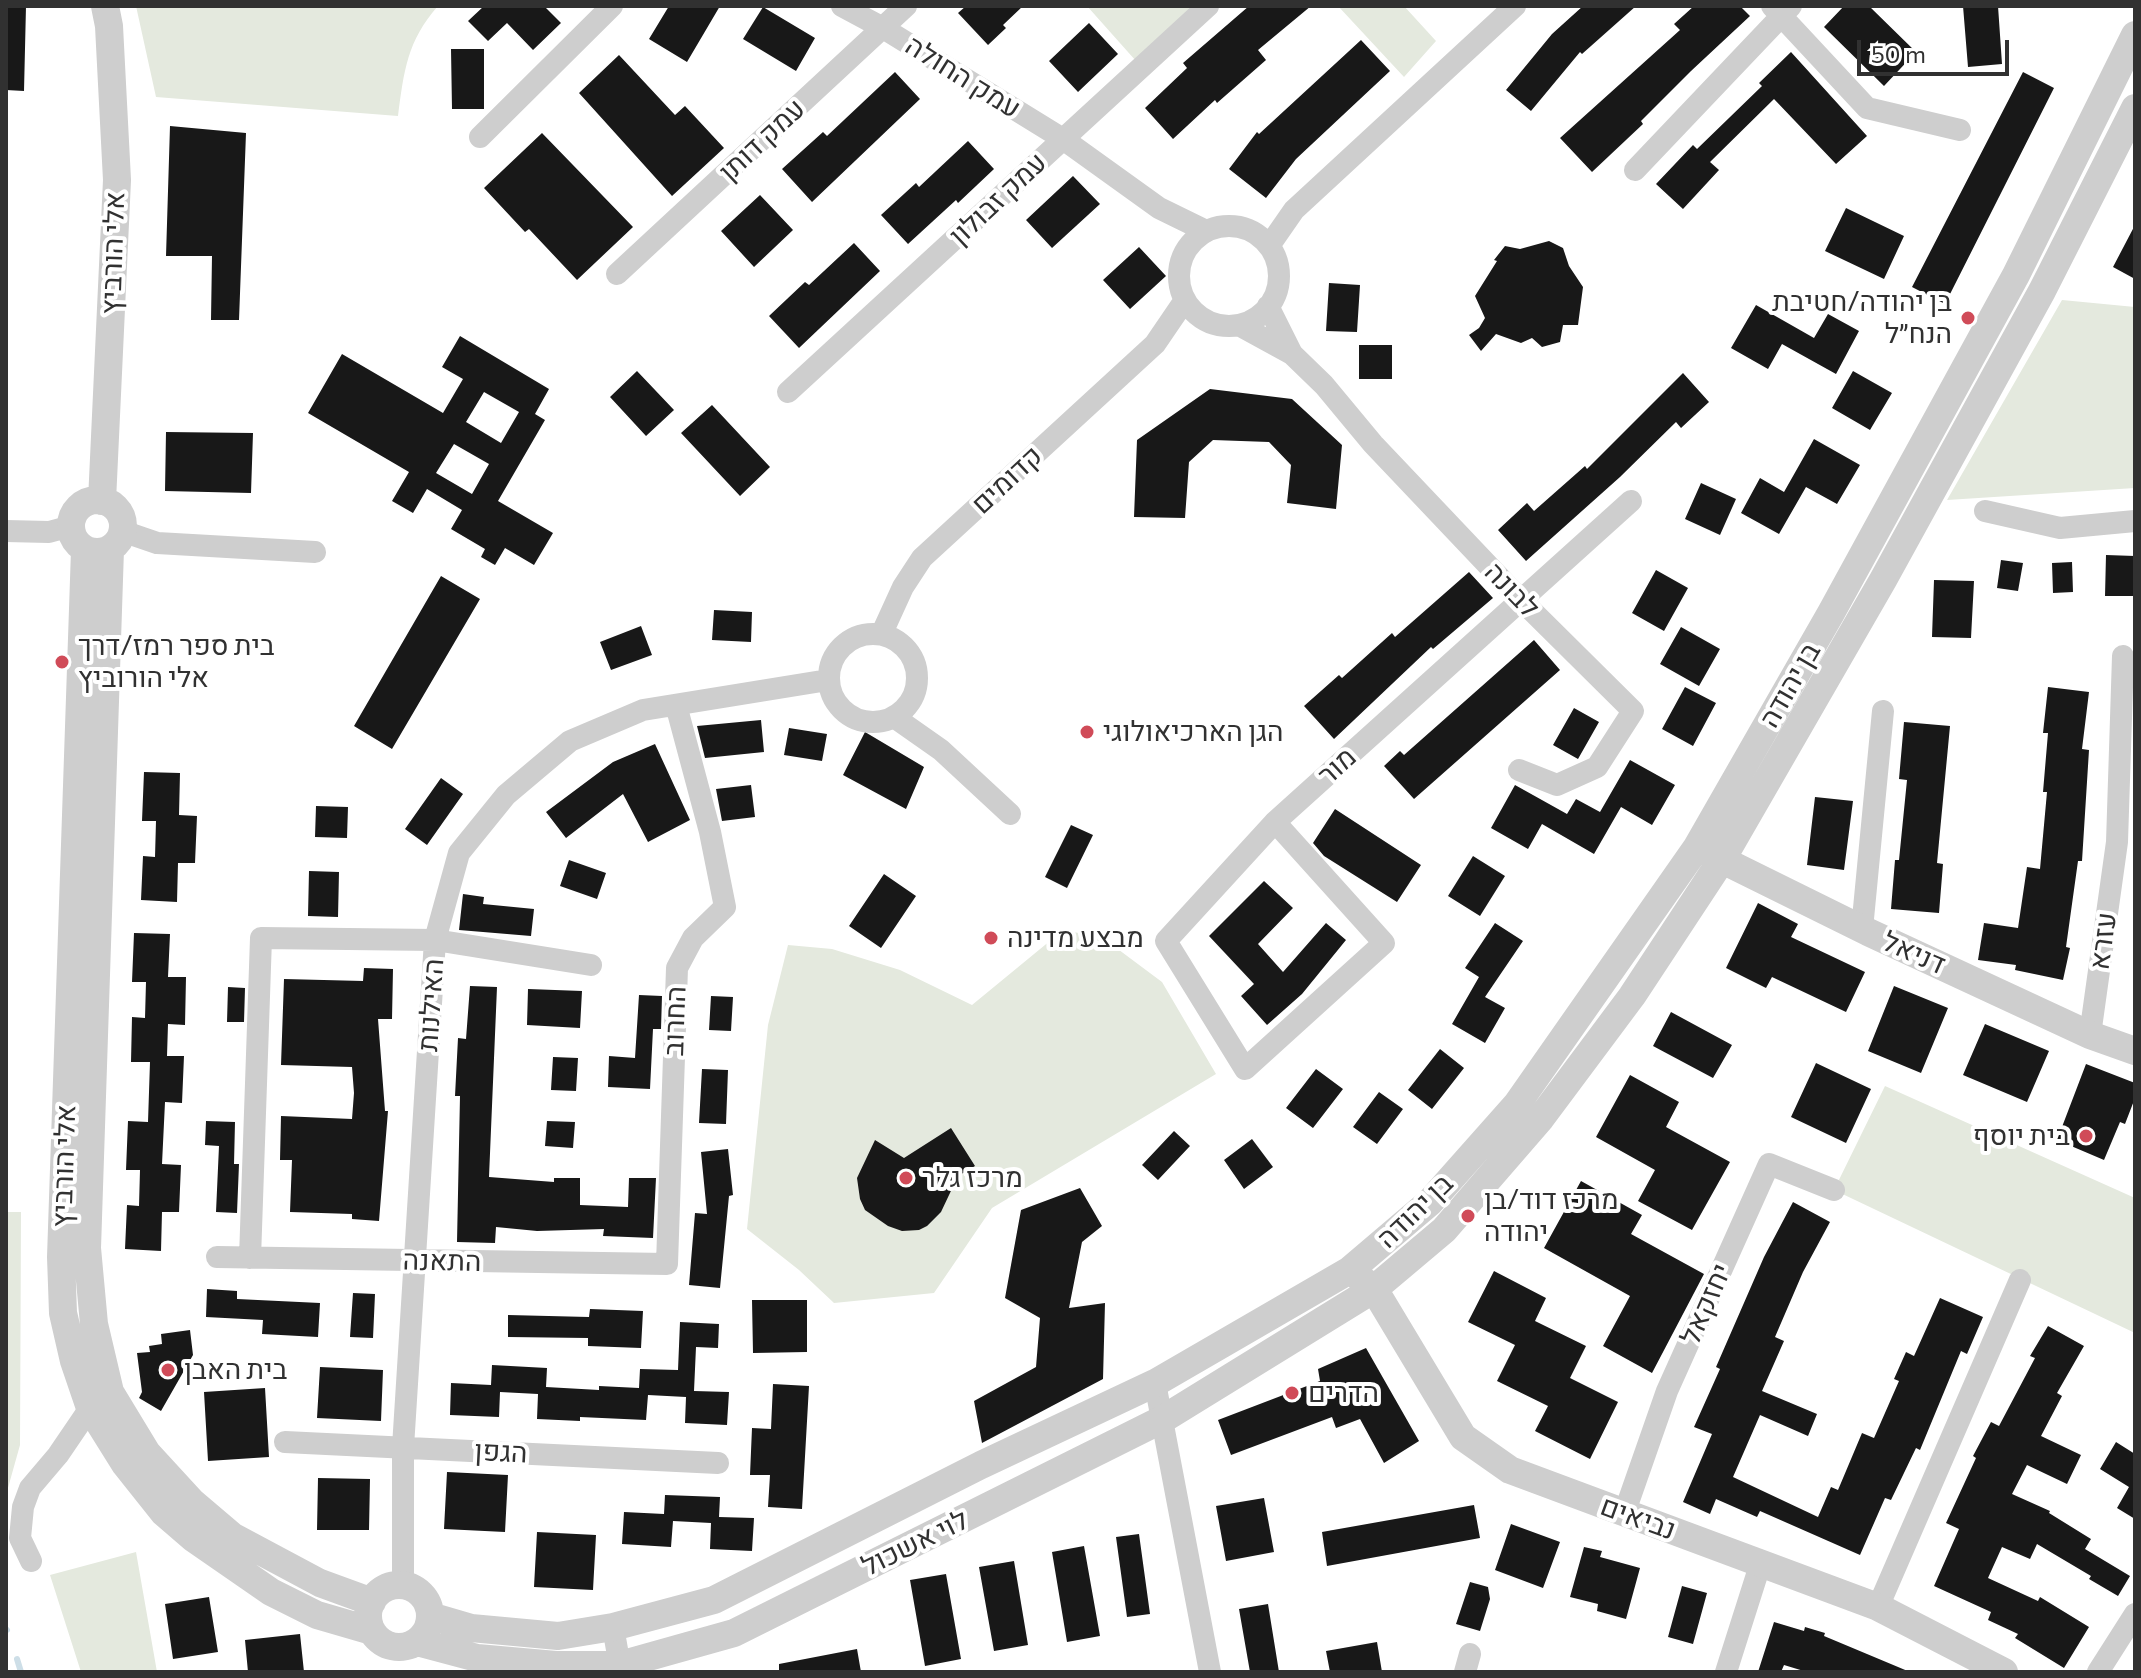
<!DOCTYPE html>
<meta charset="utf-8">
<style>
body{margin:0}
#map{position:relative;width:2141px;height:1678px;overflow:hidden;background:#fff;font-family:Commissioner,sans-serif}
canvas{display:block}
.frame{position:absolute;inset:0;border:8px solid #313131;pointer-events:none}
.scale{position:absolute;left:1857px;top:40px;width:152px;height:36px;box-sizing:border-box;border:4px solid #313131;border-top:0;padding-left:10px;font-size:24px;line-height:28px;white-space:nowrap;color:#313131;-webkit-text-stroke:6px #fff;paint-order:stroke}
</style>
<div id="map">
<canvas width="2141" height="1678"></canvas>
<div class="frame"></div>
<div class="scale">50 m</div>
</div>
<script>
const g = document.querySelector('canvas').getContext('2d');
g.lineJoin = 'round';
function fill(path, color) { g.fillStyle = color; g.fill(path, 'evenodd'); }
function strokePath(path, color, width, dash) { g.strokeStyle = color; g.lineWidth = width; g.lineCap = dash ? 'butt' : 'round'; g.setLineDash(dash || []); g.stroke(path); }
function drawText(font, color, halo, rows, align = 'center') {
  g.font = font + ' Commissioner,Heebo,sans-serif'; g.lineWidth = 8; g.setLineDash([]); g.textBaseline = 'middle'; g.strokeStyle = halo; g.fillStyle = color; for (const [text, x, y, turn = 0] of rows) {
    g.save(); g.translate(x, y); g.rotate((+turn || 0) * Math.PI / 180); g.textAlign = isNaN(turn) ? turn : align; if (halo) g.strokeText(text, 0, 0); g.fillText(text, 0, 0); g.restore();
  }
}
const green = new Path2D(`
 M136,6H438C407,41 404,71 398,116L156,97Z
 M1087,6H1197L1136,61Z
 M1338,6H1404L1436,41L1404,77Z
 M2062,300L2135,307V488L1947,500Z
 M1062,931L1099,935L1162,982L1216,1074L992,1208L934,1293L834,1303L799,1270L747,1229L768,1025L788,945L832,949L900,970L972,1005Z
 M1885,1086L2135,1198V1333L1834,1190Z
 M6,1212H21L20,1445L6,1495Z
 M136,1552L157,1672H81L50,1575Z`);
const stream = new Path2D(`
 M6,1629L7,1630
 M17,1659L21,1672`);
const building = new Path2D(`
 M6,6H26L24,91L6,90Z
 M484,6H544L561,23L533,50L507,23L488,41L468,21Z
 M669,6H720L687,62L649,39Z
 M966,6H1023L1003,25L1006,28L988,45L958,13Z
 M1249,6H1311L1258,50L1266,60L1217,103L1215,100L1173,139L1145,108L1187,68L1183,63Z
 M1583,6H1636L1582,54L1580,52L1531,111L1506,90L1552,34Z
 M1694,6H1740L1750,16L1691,71L1641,121L1643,124L1592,172L1560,138L1680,30L1674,24Z
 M1844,6H1869L1916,52L1884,86L1824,27Z
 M1963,6H1998L2002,64L1968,67Z
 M763,7L815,38L796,71L743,39Z
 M1089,23L1118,54L1078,92L1049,61Z
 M1361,40L1390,71L1296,159L1266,198L1229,169L1257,132L1259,134Z
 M451,49H484V109H452Z
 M1791,52L1867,136L1836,164L1774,99L1710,162L1719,170L1683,209L1656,184L1693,145L1697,149L1762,86L1759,83Z
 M619,55L675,115L685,106L724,148L672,196L579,93Z
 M895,72L920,99L812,202L782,169L823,132L827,136Z
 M2023,72L2054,88L1945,304L1912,287Z
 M170,126L246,133L239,320H211L212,256H166Z
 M542,133L633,227L577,280L529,229L525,232L484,188Z
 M968,141L994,169L958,203L956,200L908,244L881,215L916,183L919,187Z
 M1073,176L1100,204L1052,248L1026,220Z
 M760,195L793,230L754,267L721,231Z
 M1846,208L1904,236L1884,279L1825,251Z
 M2135,225V279L2113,267Z
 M1549,241L1563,248L1569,266L1583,287L1578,325H1563L1560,342L1542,347L1532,338L1521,343L1496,334L1481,351L1469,335L1479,328L1485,318L1475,296L1497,261L1494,260L1505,246L1520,249Z
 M854,243L880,271L799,348L769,316L805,282L809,285Z
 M1139,247L1166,276L1130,309L1103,280Z
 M1329,283L1360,285L1357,332L1326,331Z
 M1756,305L1814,338L1828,314L1859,331L1836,374L1782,344L1768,369L1731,348Z
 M460,336L549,389L535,414L545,420L498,501L553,533L534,565L505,548L495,565L481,557L485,549L451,529L462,510L427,489L413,513L392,501L409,472L308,413L342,354L443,413L463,379L442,367ZM484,392L519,412L501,443L466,422ZM454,444L489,464L472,494L436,473Z
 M1359,345H1392V379H1359Z
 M637,371L674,410L646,436L610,397Z
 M1853,371L1892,393L1870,430L1832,408Z
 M1683,373L1709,402L1681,428L1676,422L1620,477L1526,561L1498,530L1527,503L1534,511L1585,466L1587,469Z
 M1210,389L1292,399L1342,445L1336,509L1287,503L1291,465L1269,442L1213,440L1189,462L1185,518L1134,517L1137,440Z
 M712,405L770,467L740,496L681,433Z
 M166,432L253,433L251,493L165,491Z
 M1814,439L1860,465L1837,504L1806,487L1779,534L1741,513L1760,478L1784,492Z
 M1701,483L1736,499L1720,535L1685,519Z
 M2106,555L2135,556V596H2105Z
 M2001,560L2023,563L2018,591L1997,588Z
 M2072,562L2073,592L2053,593L2052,563Z
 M1656,570L1688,588L1664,631L1632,613Z
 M1469,572L1493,598L1433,649L1431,647L1334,739L1304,706L1339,675L1342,678L1392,633L1395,637Z
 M441,576L480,599L392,749L354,726Z
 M1934,580L1974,581L1971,638L1932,637Z
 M714,610L752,612L751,642L712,640Z
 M641,626L652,655L611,670L600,642Z
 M1681,627L1720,649L1699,686L1660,664Z
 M1534,640L1560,670L1414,799L1384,766L1400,751L1404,755Z
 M1685,687L1716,703L1693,746L1662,729Z
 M2048,687L2089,692L2082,749L2089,750L2082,861H2078L2066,947L2070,948L2063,980L2015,970L2016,965L1978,960L1984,923L2018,928L2027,867L2040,869L2047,792H2043L2048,733H2043Z
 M1574,708L1599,722L1578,759L1553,745Z
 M761,720L764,752L705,758L697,726Z
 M1904,722L1950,726L1937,863L1943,864L1939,913L1891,909L1895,860H1899L1907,780L1899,779Z
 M789,728L827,734L822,761L784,755Z
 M865,732L924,767L906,809L843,775Z
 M655,744L690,820L648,842L623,794L566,838L546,812L613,762Z
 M1630,760L1675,785L1652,825L1621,807L1594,854L1542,824L1528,849L1491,828L1515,785L1567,814L1576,799L1600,812Z
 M144,772L180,773L179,815L197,816L195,863H178L177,902L141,900L143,856L155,857L156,821H142Z
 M441,778L463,794L427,845L405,829Z
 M751,785L755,817L722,821L716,789Z
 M1815,797L1853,801L1844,870L1807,865Z
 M316,806L348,807L347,838L315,837Z
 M1335,809L1421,865L1397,902L1324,856L1313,843Z
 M1071,825L1093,835L1067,888L1045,877Z
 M1473,856L1505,876L1480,916L1448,896Z
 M569,860L606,873L597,899L560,886Z
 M309,871L339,872L338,917L308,916Z
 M884,874L916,896L881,948L849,926Z
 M1264,881L1293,908L1258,944L1283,972L1326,923L1346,940L1302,994L1267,1025L1241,996L1254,984L1209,936Z
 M463,894L484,897L483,904L534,909L531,936L459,930Z
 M1758,903L1798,924L1791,937L1865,972L1846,1012L1772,977L1766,988L1726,968Z
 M1495,923L1523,941L1485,997L1505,1008L1485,1043L1452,1024L1479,977L1465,968Z
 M134,933L170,934L168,977H186L185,1025L168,1024L167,1056H184L182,1103L165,1102L162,1164L181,1165L179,1212H162L161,1251L125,1249L127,1205L139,1206L140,1170H126L128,1121L148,1122L150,1062H131L132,1017L145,1018L146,982H132Z
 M364,968L393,969L392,1019H378L385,1111H388L379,1221L352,1219V1214L290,1212L292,1160H280L281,1116L352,1119L354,1093L352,1067L281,1065L284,979L363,981Z
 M470,986L497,987L489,1177L554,1182V1178H580V1205L628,1207L629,1178H656L653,1238L603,1236L604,1229L537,1231L496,1227L495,1243L457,1242L460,1096H455L458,1038L466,1039Z
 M1894,986L1948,1008L1921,1073L1868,1051Z
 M228,987L245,988L244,1022H227Z
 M528,989L582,991L580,1028L527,1025Z
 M639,995L662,996L661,1029H653L650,1089L608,1087L609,1056L635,1058Z
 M711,996L733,997L731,1031L709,1030Z
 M1671,1012L1732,1045L1713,1078L1653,1046Z
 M1985,1024L2049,1051L2027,1102L1963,1075Z
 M1440,1049L1464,1068L1432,1109L1408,1090Z
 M553,1057L578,1058L576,1091L551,1090Z
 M1816,1063L1871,1089L1846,1143L1791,1117Z
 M2086,1064L2135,1083V1098L2125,1124L2120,1122L2104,1160L2057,1140Z
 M702,1069L728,1070L726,1124L699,1123Z
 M1316,1069L1343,1089L1313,1128L1286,1108Z
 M1630,1075L1679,1102L1666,1127L1730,1162L1692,1230L1638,1201L1655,1170L1596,1137Z
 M1379,1092L1403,1109L1377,1144L1353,1127Z
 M206,1121L235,1122L234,1164H239L237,1213L216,1212L219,1146L205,1145Z
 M547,1121L575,1122L573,1148L545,1146Z
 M951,1128L975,1166L958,1176L941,1212L927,1226L919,1230L902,1231L888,1226L865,1210L860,1199L857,1178L875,1140L904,1158Z
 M1174,1131L1190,1146L1158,1180L1142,1165Z
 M1252,1139L1273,1167L1244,1189L1224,1160Z
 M728,1149L733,1195L729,1196L720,1288L689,1285L695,1213L707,1214L701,1152Z
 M1581,1181L1642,1215L1631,1234L1704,1274L1652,1373L1603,1346L1630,1296L1544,1248Z
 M1080,1188L1102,1226L1082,1242L1069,1308L1105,1303L1103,1379L982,1443L974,1401L1036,1367L1040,1318L1005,1298L1021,1210Z
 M1793,1202L1830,1222L1803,1272L1775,1337L1784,1341L1762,1391L1817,1414L1808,1436L1760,1415L1733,1477L1818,1517L1831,1487L1838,1490L1862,1433L1874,1438L1899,1381L1894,1379L1906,1352L1914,1356L1940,1298L1983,1317L1967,1354L1961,1351L1920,1450L1916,1448L1891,1500L1885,1498L1860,1555L1760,1511L1757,1517L1716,1499L1710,1514L1683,1502L1712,1434L1694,1427L1720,1369L1716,1367L1764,1257Z
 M1494,1271L1546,1298L1535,1321L1586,1346L1570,1378L1618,1402L1590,1459L1535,1431L1548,1406L1497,1381L1515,1345L1468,1322Z
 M207,1289L237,1291V1299L320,1303L318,1337L262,1334L263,1320L206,1317Z
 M353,1293L375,1294L373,1338L350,1337Z
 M752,1300H807V1352L753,1353Z
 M590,1309L643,1311L641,1348L588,1346V1338L508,1337V1315L589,1317Z
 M680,1322L719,1324L718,1348L696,1347L694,1391L729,1392L727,1425L685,1423L686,1397L648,1395L646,1420L580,1417V1421L537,1419L538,1394L500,1392L499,1417L450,1415L451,1383L491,1385L492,1365L547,1368L546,1387L599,1390V1386L639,1388L640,1369L678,1370Z
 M2048,1326L2084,1346L2057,1393L2062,1396L2041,1436L2081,1455L2067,1484L2027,1465L2012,1494L2050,1511L2049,1513L2091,1539L2085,1549L2130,1576L2118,1596L2089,1579L2091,1576L2037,1544L2030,1559L2002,1547L1988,1578L2038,1601L2040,1597L2089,1627L2064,1668L2015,1638L2018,1634L1988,1620L1991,1612L1934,1586L1959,1529L1946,1523L1976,1458L1973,1456L1991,1422L1999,1426L2035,1358L2030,1356Z
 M190,1330L193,1355L161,1411L139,1398L142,1392L137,1353L150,1352L149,1346L162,1344L161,1334Z
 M1366,1348L1419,1441L1384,1463L1360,1419L1336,1428L1332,1417L1231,1455L1218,1420L1320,1381L1318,1369Z
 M320,1367L383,1370L381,1421L317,1418Z
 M773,1384L809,1386L802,1509L768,1507L770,1475H750L752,1428L771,1429Z
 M265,1388L269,1457L208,1461L204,1392Z
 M2116,1442L2135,1454V1519L2117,1508L2129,1487L2100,1469Z
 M447,1472L508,1475L505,1532L444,1529Z
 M318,1478L370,1479L369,1530H317Z
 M665,1495L720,1497L719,1517L754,1518L752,1551L710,1549L711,1523L673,1521L671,1547L622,1544L624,1512L664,1514Z
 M1264,1498L1274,1552L1226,1561L1216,1506Z
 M1474,1505L1480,1538L1327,1566L1322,1532Z
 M1511,1524L1560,1542L1543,1588L1495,1570Z
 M537,1532L596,1535L593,1590L534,1587Z
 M1139,1534L1150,1614L1127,1617L1116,1537Z
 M1084,1546L1100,1636L1067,1642L1052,1552Z
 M1584,1547L1602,1551L1600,1557L1640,1568L1626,1619L1597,1611L1598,1604L1570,1597Z
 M1014,1561L1028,1645L994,1651L979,1567Z
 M946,1574L961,1659L925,1666L910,1580Z
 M1470,1582L1488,1587L1490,1599L1480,1631L1456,1624Z
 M1682,1586L1707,1593L1693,1644L1668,1637Z
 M209,1597L218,1652L173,1659L165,1604Z
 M1268,1604L1279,1672H1250L1239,1609Z
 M1774,1622L1804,1631L1805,1627L1825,1633L1824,1636L1910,1672H1807L1784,1665L1781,1672H1758Z
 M300,1634L304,1672H248L245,1640Z
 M1377,1642L1382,1672H1330L1326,1651Z
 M857,1649L861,1672H779V1664Z`);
const minor = new Path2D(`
 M842,6L883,28L1063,139L1159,208L1206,231
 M1772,6L1867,108L1960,130
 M480,137L612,6
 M1635,170L1791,6
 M1179 276a50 50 0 1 1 100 0a50 50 0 1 1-100 0Z
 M1269,246L1294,210L1515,6
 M617,274L906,6
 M1268,306L1292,354
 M1239,325L1292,354L1324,385L1373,444L1521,600L1633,711L1597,767L1557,785L1519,770
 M788,392L1208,6
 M1985,511L2060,528L2135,521
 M6,531L49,532L71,526
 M122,531L157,543L315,552
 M882,633L903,587L922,558L1155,344L1185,300
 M829 678a44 44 0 1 1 88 0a44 44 0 1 1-88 0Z
 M894,717L941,750L1010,814
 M1275,822L1384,943L1245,1069L1166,941L1275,822L1631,501
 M1862,929L1883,711
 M2090,1035L2117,842L2123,656
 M217,1257L667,1264L677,968L693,938L725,907L710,832L676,705
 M250,1258L261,938L435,940L591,965
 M1155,1383L1210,1672
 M285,1442L718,1463
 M1624,1514L1667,1391L1769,1164L1834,1190
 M31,1561L20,1538L23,1507L30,1488L58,1455L90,1408
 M403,1586V1447L435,940L459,853L506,795L570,741L643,710L828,680
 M1878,1607L2020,1280
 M613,1627L621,1672
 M1465,1672L1470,1654
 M1726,1672L1761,1562
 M2098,1672L2135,1614`);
const tertiary = new Path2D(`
 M71 526a26 26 0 1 1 52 0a26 26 0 1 1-52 0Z
 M102,501L117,180L109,26L105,6
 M110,549L87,1248L94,1324L110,1392L147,1453L192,1502L232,1536L320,1583L372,1602
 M85,550L61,1257L63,1313L74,1361L90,1408L125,1464L164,1513L193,1538L271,1592L317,1615L372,1631
 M1704,851L1868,932L2090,1035L2135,1051
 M1360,1278L1374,1289L1463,1437L1510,1470L1878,1607L2004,1672
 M368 1616a31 31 0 1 1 62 0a31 31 0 1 1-62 0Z
 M430,1616L471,1628L558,1636L613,1627L714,1600L981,1465L1155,1383L1350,1270L1430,1202L1517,1104L1697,847L1831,613L2016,275L2135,35
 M417,1642L477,1658L556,1665H620L734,1633L1163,1419L1374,1289L1444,1230L1541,1118L1632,996L1721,861L1883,580L2042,291L2135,108`);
const markers = [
 [1968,318,8,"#d04b58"],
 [62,662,8,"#d04b58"],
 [1087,732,8,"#d04b58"],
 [991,938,8,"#d04b58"],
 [2086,1136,8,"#d04b58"],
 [906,1178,8,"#d04b58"],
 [1468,1216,8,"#d04b58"],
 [168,1370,8,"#d04b58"],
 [1292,1393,8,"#d04b58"]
];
const streetNames = [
 ["עמק החולה",963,77,32],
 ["עמק דותן",762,140,-43],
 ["עמק זבולון",998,199,-43],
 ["אלי הורביץ",113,253,-88],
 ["קדומים",1007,480,-43],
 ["לבונה",1512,590,46],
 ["בן יהודה",1790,685,-60],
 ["מור",1337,766,-42],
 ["עזרא",2103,941,-82],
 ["דניאל",1914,953,24],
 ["האילנות",431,1005,-86],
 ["החרוב",675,1021,-88],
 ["אלי הורביץ",64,1166,-88],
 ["בן יהודה",1415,1211,-44],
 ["התאנה",442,1261,1],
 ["יחזקאל",1706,1304,-66],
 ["הגפן",501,1452,3],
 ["נביאים",1638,1518,20],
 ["לוי אשכול",915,1543,-26]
];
const poiNames = [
 ["בן יהודה/חטיבת",1952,302,"right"],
 ["הנח״ל",1952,334,"right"],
 ["בית ספר רמז/דרך",78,646],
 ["אלי הורוביץ",78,678],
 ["הגן הארכיאולוגי",1103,732],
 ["מבצע מדינה",1007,938],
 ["בית יוסף",2070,1136,"right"],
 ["מרכז גלר",922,1178],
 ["מרכז דוד/בן",1484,1200],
 ["יהודה",1484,1232],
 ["בית האבן",184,1370],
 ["הדרים",1308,1393]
];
fill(green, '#e4e9de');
strokePath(stream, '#cddee7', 6);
fill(building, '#181818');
strokePath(minor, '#cecece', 22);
strokePath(tertiary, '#cecece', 28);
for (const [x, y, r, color] of markers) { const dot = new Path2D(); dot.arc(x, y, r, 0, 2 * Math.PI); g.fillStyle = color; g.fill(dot); strokePath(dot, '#fff', 3); }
drawText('28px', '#313131', '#fff', streetNames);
drawText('28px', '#313131', '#fff', poiNames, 'left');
</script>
